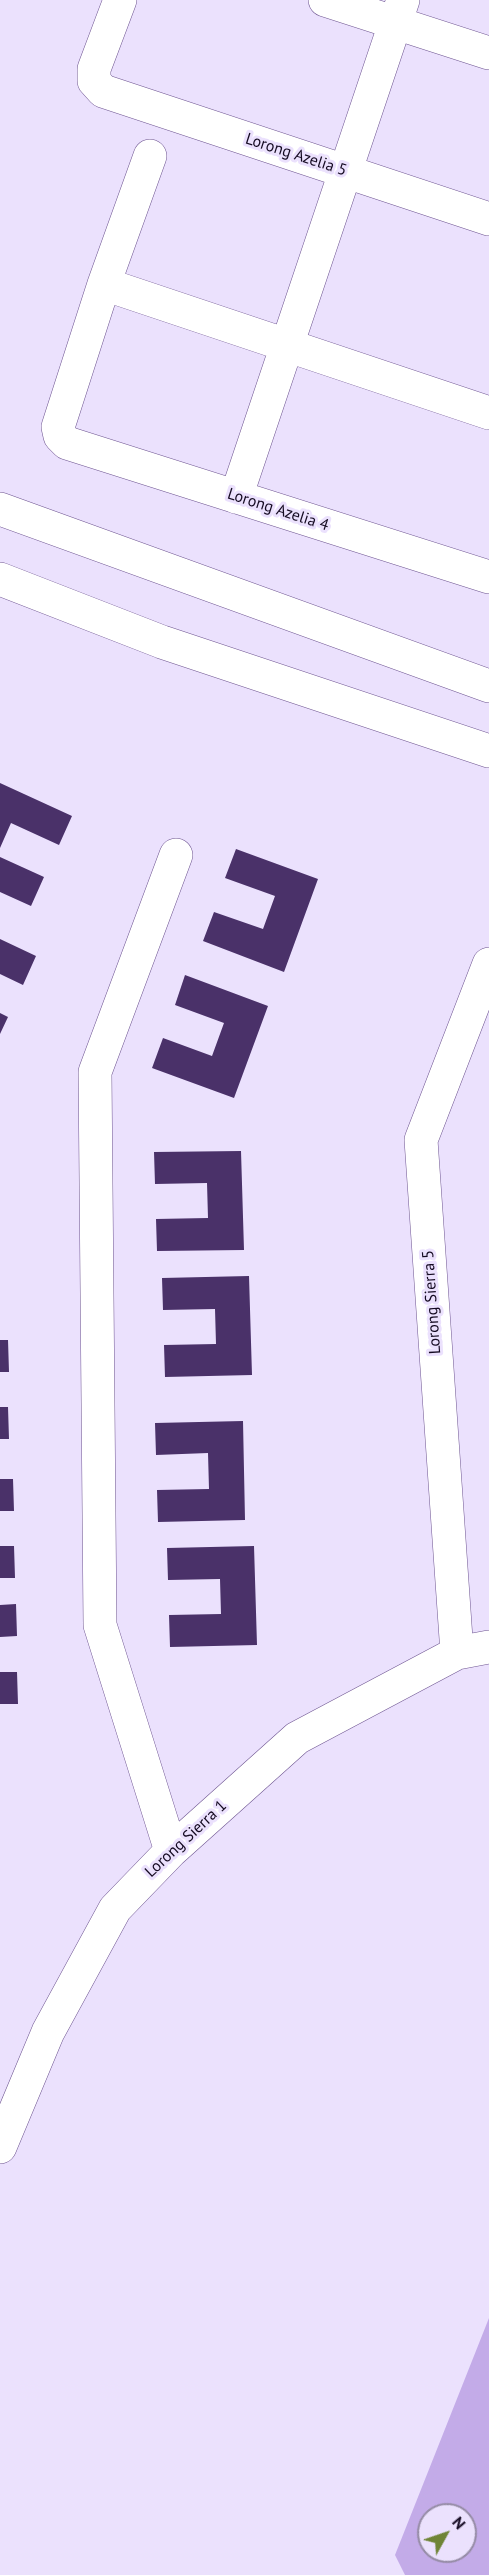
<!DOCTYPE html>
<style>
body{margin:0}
#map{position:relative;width:489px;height:2575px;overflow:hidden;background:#ebe1fd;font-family:"PT Sans",sans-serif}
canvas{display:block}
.north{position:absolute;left:417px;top:2503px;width:60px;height:60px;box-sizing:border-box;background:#ebe1fd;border:2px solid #958ba5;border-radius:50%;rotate:50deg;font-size:16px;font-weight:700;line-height:24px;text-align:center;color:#140a21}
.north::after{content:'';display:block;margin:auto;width:21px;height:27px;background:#6f8436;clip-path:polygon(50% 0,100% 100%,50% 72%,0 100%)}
</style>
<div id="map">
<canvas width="489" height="2575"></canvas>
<div class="north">N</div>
</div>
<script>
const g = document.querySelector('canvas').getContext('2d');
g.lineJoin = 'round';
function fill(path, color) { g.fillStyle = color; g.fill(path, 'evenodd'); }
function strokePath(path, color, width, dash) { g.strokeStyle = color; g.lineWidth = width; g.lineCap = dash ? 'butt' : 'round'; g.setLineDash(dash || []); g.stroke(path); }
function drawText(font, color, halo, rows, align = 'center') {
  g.font = font + ' "PT Sans",sans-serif'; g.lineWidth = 6; g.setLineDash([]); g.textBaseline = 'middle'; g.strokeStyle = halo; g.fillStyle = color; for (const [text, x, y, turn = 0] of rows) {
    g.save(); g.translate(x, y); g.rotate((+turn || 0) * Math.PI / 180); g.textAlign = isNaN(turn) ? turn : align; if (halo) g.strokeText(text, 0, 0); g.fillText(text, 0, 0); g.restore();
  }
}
const green = new Path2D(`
 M489,2318V2575H405L395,2555ZM429,2515H465V2551H429Z`);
const building = new Path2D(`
 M0,783L72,816L59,845L11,823L0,848Z
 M236,849L318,879L284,972L203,941L214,912L263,929L275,896L225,878Z
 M0,857L44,877L31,906L0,892Z
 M0,939L36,956L23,985L0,974Z
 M185,975L268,1006L234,1098L152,1068L163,1038L212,1056L224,1023L175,1005Z
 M0,1013L8,1017L0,1034Z
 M241,1151L244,1250L157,1251L156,1219L208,1218L207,1183L155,1184L154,1152Z
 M249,1276L252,1375L165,1377L164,1345L216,1344L215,1309L163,1310L162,1278Z
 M0,1340H8L9,1372H0Z
 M0,1407H8L9,1439H0Z
 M243,1421L245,1520L158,1522L157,1490L209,1489L208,1453L156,1455L155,1423Z
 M0,1479H13L14,1511H0Z
 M0,1546H14L15,1578H0Z
 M254,1546L257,1645L170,1647L169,1615L221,1614L220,1579L168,1580L167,1548Z
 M16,1604L17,1636L0,1637V1605Z
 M0,1672H17L18,1704H0Z`);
const minor = new Path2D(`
 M120,0L94,69V81L103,91L489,219
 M325,0L489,53
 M104,284L150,156
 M489,413L104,284L58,427L60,436L67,443L489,577
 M236,497L403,0
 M0,509L489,686
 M0,579L162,642L489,751
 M457,1653L421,1140L489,964
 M171,1851L100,1625L95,1072L176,855
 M0,2147L48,2032L115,1909L171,1851L297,1738L457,1653L489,1647`);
const streetNames = [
 ["Lorong Azelia 5",296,155,18],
 ["Lorong Azelia 4",278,510,18],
 ["Lorong Sierra 5",432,1302,-94],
 ["Lorong Sierra 1",186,1839,-43]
];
fill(green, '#c3abe8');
fill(building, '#4a3169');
strokePath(minor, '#6e5591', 34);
strokePath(minor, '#fff', 33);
drawText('16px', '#140a21', '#ebe1fd', streetNames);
</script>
